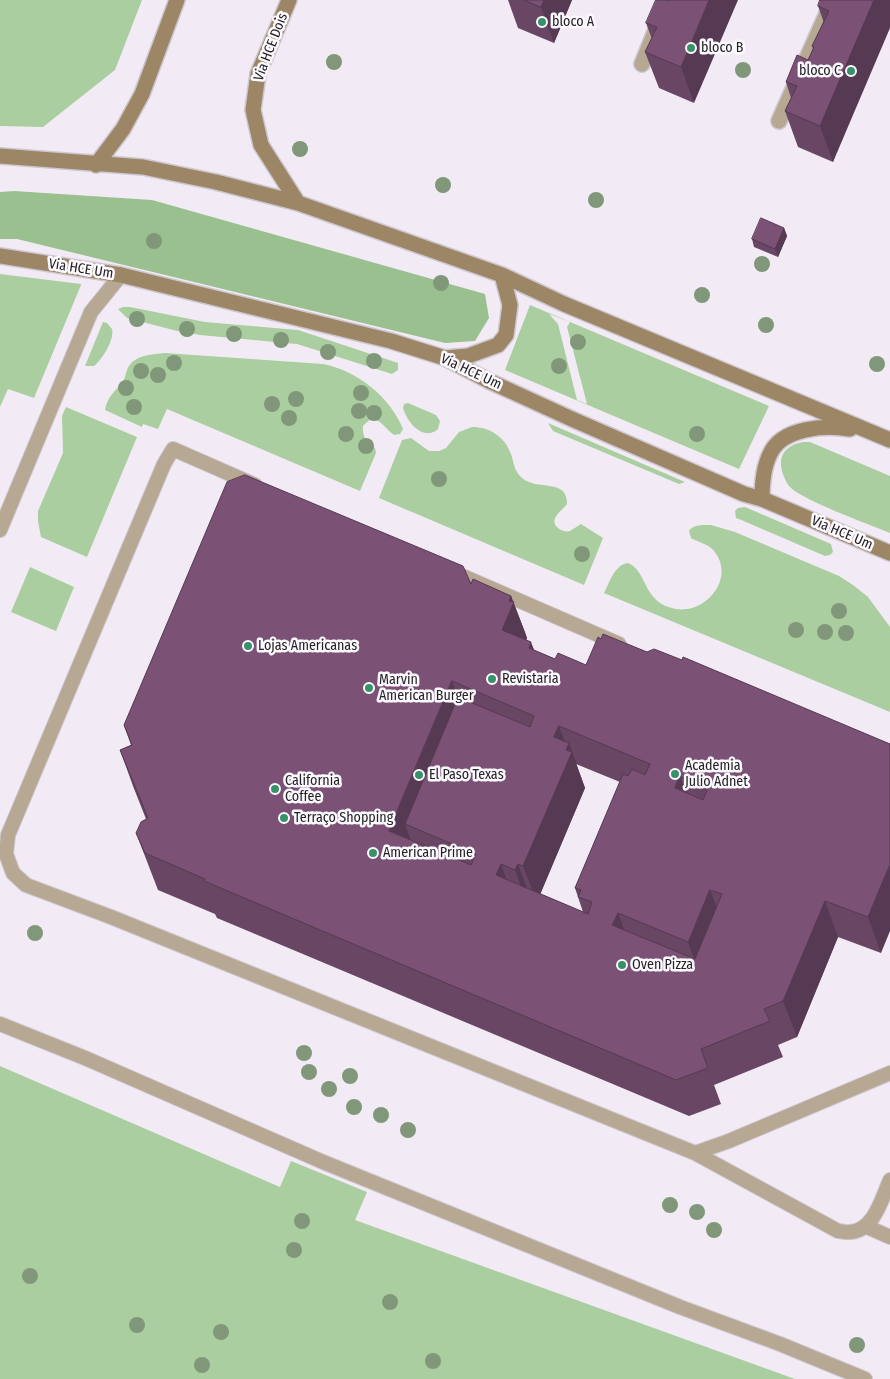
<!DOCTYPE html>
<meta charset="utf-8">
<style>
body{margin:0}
canvas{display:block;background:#f2ebf6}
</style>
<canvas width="890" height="1379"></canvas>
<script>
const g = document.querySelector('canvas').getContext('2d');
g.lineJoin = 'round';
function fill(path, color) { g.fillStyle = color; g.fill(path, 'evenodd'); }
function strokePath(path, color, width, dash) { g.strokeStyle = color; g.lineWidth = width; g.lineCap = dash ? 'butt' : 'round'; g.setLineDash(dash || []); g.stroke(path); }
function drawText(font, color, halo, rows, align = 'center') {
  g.font = font + ' "Fira Sans Condensed",sans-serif'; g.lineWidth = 5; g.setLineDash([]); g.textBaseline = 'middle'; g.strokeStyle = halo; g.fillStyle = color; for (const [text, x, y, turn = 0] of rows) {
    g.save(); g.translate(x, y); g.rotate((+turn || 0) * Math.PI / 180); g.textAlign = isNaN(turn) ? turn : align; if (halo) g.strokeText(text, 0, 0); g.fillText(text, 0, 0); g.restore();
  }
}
const green = new Path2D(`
 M0,0H142L115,70L43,127L0,126Z
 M0,274L81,284V285L34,398L8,389L0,407Z
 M530,305L769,406L739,469L505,370ZM549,314L570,322L567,327L587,404L577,400L558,324Z
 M123,307H130L205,322L298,330L398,363V370L392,374L297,344L200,335L177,331L127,318L118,309Z
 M103,322L107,323L112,329C115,339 102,360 94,366H85Z
 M165,353L323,364C358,371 390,397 403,429L400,434L394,435C383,427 376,410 363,426C362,435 366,444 375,448L376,453L360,491L167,409L158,429L143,424L142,427L105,410C107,398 113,393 121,384C126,379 125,372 129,366C136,355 153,354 165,353Z
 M408,403L436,415L440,421L438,429C423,442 407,422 403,408L404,404Z
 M66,407L137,437L87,557L41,537L38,521V511L63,453L62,416Z
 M548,423L685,482L679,484L553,431Z
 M472,427C490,427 505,437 511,454C514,463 514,471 522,478C537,491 568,478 567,504C562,511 548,519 558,528C562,531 566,532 570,531L581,524L603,538L584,585L379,498L402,440L411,438L429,451H439L446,448L459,432Z
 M803,442H810L890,476V533C869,524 801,500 789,486C784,479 780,468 781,460C783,449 792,444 803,442Z
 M745,507L831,544L833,552L830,555L825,556L739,519L736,518L735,511L738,508Z
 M711,525L735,532L839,576L853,585L868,597L890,627V712L604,593C610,582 614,565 628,563C648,571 642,603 676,609C706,614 736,578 714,551C708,544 698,542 691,538L689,531C693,524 704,525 711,525Z
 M30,567L74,587L56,631L11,612Z
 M0,1066L280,1187L291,1161L367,1192L355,1220L795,1379H0Z`);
const forest = new Path2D(`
 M14,191L152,200L485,294L489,318L475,341L445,343L17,239H0V192Z`);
const lane = new Path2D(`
 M255,485L173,449L164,464L8,835L6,854L13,873L26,885L111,917L695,1153L729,1141L890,1073
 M0,530L91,312L121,275
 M451,571L619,644
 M0,1024L85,1058L323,1162L680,1307L780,1344L865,1379
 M695,1153L838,1231C842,1231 846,1233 850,1232C874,1231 882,1198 890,1180
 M865,1226L890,1237`);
const street = new Path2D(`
 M642,64L668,0
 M779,121L833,0`);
const secondary = new Path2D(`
 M289,0L258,74L253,110L261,145L298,203
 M0,156L143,167L216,182L298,203L502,275L564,304L890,440
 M96,165L123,129L142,94L177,0
 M0,256L121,275L391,341L445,358L491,382L574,420L744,494L762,499L890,553
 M445,358L468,356L498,345L506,335L510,305L502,275
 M762,499C762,484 763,468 770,454C782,427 826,425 850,429`);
const trees = [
 [334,62],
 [743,70],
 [300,149],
 [443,185],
 [596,200],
 [154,241],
 [762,264],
 [441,283],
 [702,295],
 [137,319],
 [766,325],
 [187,329],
 [234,334],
 [281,340],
 [578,342],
 [328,352],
 [374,361],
 [174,363],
 [877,364],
 [559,366],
 [141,371],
 [158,375],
 [126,388],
 [361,393],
 [296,399],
 [272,404],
 [134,407],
 [359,411],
 [374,413],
 [289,418],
 [346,434],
 [697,434],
 [366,446],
 [439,479],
 [582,554],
 [839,611],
 [796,630],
 [825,632],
 [846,633],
 [35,933],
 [304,1053],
 [309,1072],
 [350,1076],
 [329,1089],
 [354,1107],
 [381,1115],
 [408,1130],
 [670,1205],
 [697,1212],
 [302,1221],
 [714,1230],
 [294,1250],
 [30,1276],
 [390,1302],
 [137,1325],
 [221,1332],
 [857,1345],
 [433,1361],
 [202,1365]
];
const wall = new Path2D(`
 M508,0H572L554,43L518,28Z
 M890,0L833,162L798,147L785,111L791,98L786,82L808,60L813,49L812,46L824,23L818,6Z
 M669,1L694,103L659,88L645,52L652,39L646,23Z
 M784,228L787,236L778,257L754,247L752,239Z
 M471,584L511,596L525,632L527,638L526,640L534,650L555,659L586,665L601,639L647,652L890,744L881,953L838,937L797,1037L778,1045L783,1057L714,1085L721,1104L689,1116L217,918L215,914L158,890L136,833L146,819L133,786L120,750L131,745L124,725ZM576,764L620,782L575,888L583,912L540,894L585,788Z`);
const shadedWall = new Path2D(`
 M544,0H572L554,43L541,7Z
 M709,0H738L694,103L681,67Z
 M874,0H890V28L833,162L820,126Z
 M784,228L787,236L778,257L775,249Z
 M511,596L527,638L515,666L502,630Z
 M531,642L545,678L529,648Z
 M452,681L465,717L405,824L412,844L389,831Z
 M559,726L567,748L569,743L585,788L537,902L523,866L554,737Z
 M680,776L693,812L675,788Z
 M501,864L514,900L496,875Z
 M518,864L531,900L528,906L515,870Z
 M890,864V931L881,953L868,917Z
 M710,890L724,926L701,978L688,942Z
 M825,901L838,937L797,1037L783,1001Z
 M618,913L631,949L612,925Z`);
const building = new Path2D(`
 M524,0H544L541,7Z
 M656,0H666L669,1V0H709L681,67L645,52L657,27L646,23Z
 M820,0H874L820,126L785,111L797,86L786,82L797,55L808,60L814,47L812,46L829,11L818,6Z
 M761,218L784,228L775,249L752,239Z
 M245,475L463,566L471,584L473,579L511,596L509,601L514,602L502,630L531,642L529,648L555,659L558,653L586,665L598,637L601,639L603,634L647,652L654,649L682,660L683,657L890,744V864L868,917L825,901L783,1001L764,1009L770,1021L701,1049L708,1068L676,1080L204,881L205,879L145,853L136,833L141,822L148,818L120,750L132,745L124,725L227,482ZM452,681L534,716L530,727L458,697L405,824L476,854L471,865L389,831ZM559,726L650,764L645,775L632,769L628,776L623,774L575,888L581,890L578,897L592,902L588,914L496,875L501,864L515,870L518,864L523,866L572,752L566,750L569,743L554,737ZM680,776L708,788L703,800L675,788ZM710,890L722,894L695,959L612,925L618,913L688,942Z`);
const markers = [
 [542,22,5,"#379269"],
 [691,48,5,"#379269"],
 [851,71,5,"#379269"],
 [248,646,5,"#379269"],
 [492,679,5,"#379269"],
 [369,688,5,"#379269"],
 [675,774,5,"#379269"],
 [419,775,5,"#379269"],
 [275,789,5,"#379269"],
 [284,818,5,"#379269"],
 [373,853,5,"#379269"],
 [622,965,5,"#379269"]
];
const poiNames = [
 ["bloco A",552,22],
 ["bloco B",701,48],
 ["bloco C",841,71,"right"],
 ["Lojas Americanas",258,646],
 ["Revistaria",502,679],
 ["Marvin",379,680],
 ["American Burger",379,696],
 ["Academia",685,766],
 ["Julio Adnet",685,782],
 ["El Paso Texas",429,775],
 ["California",285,781],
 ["Coffee",285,797],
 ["Terraço Shopping",294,818],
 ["American Prime",383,853],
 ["Oven Pizza",632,965]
];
const streetNames = [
 ["Via HCE Dois",271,47,-69],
 ["Via HCE Um",81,269,9],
 ["Via HCE Um",471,372,25],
 ["Via HCE Um",842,533,23]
];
fill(green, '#abcea1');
fill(forest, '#9bc090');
strokePath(lane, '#cdc7d0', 16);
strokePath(street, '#cdc7d0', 18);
strokePath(secondary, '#cdc7d0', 18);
strokePath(lane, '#b7a893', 14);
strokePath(street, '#b7a893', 15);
strokePath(secondary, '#9c8666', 15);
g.fillStyle = '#819779';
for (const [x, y] of trees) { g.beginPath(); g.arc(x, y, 8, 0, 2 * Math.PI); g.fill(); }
fill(wall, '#6a4665');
fill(shadedWall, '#563952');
fill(building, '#7b5175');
strokePath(building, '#563952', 1);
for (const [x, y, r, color] of markers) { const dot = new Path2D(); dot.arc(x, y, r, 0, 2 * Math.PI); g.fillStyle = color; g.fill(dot); strokePath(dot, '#fdfaff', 2); }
drawText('14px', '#242225', '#fdfaff', poiNames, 'left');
drawText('14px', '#242225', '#fdfaff', streetNames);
</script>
